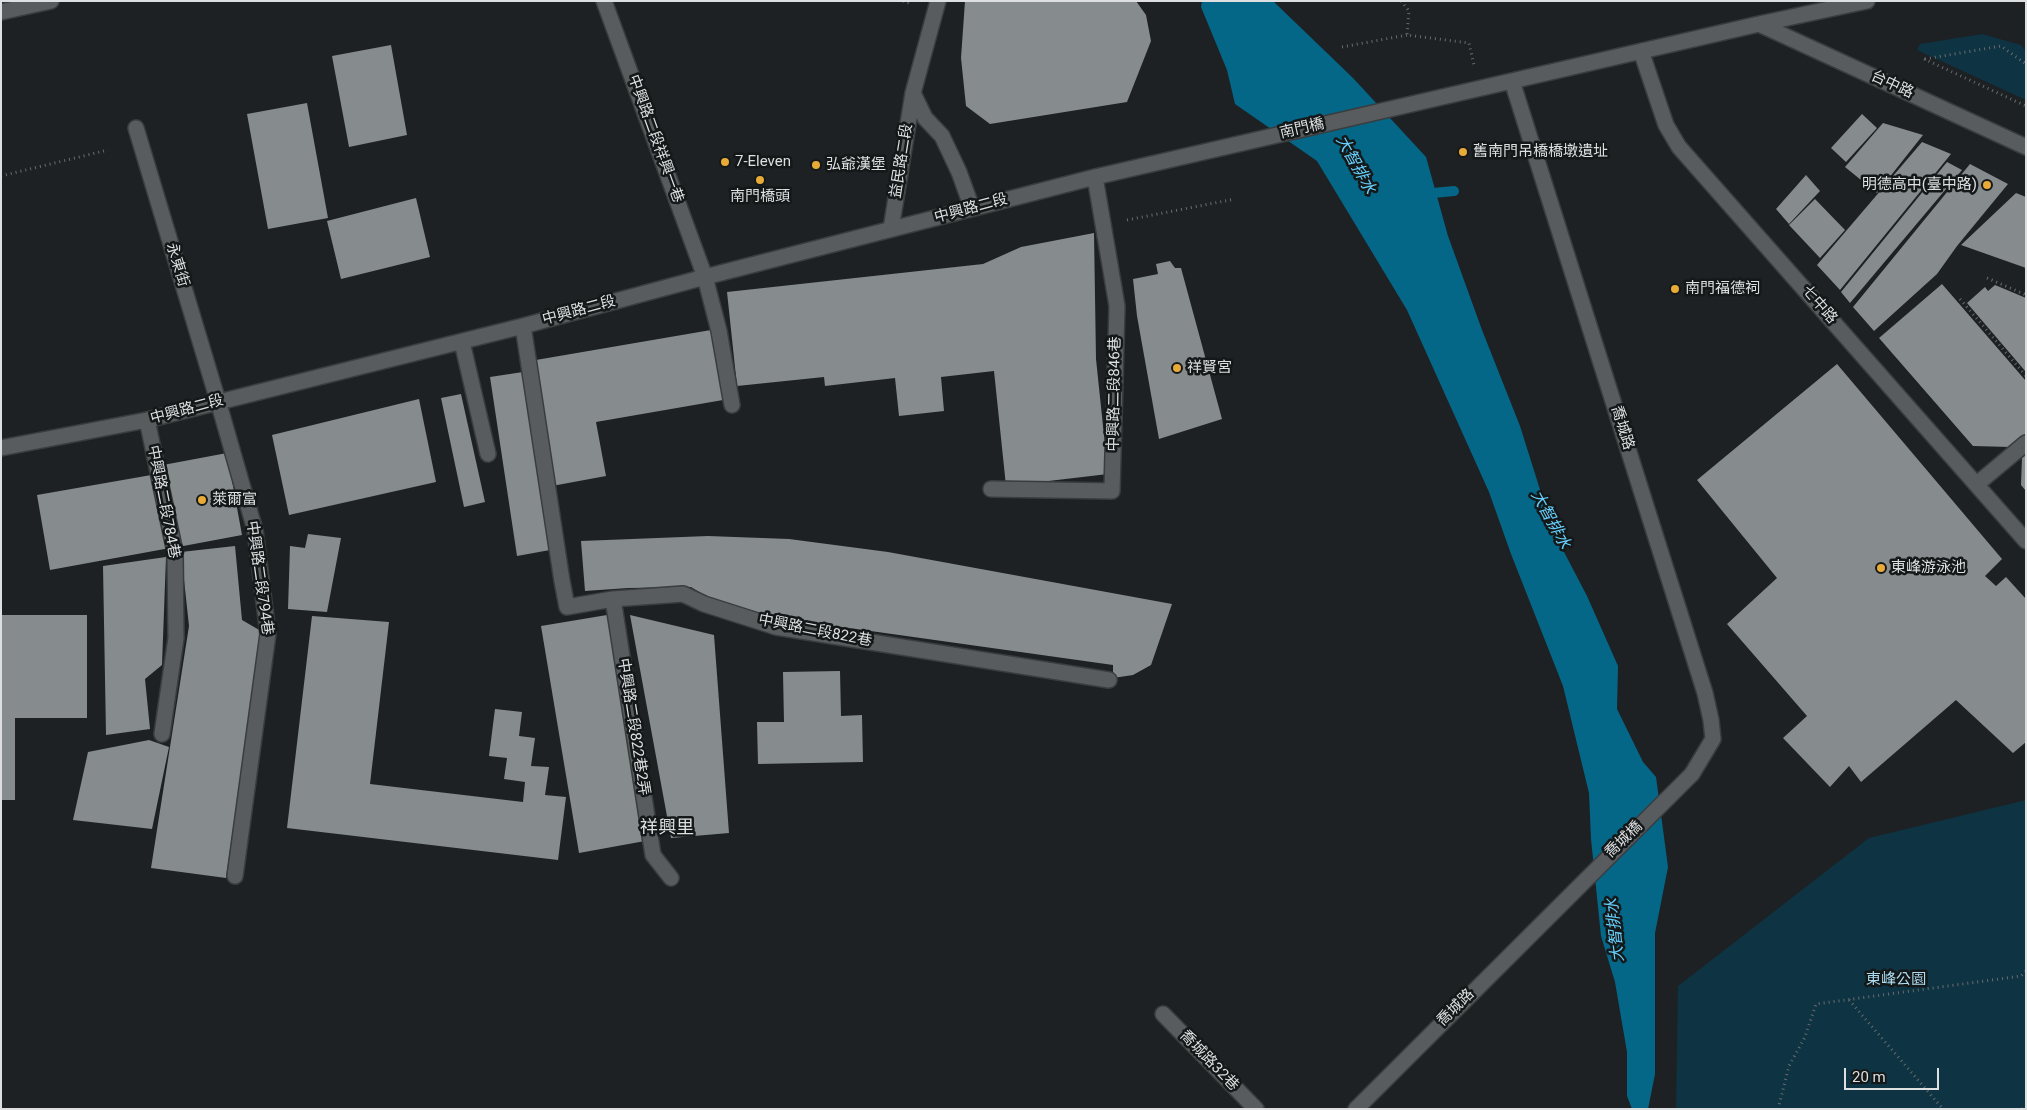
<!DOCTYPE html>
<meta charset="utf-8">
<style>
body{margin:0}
#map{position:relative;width:2027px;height:1110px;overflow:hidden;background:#1d2123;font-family:Roboto,sans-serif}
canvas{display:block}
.frame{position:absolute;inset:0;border:2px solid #dddfe1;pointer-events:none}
.scale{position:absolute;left:1844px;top:1068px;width:95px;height:22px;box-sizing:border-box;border:2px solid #dddfe1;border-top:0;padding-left:6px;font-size:15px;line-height:18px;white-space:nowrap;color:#dddfe1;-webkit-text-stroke:4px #141819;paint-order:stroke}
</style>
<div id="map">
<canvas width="2027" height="1110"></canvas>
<div class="frame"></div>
<div class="scale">20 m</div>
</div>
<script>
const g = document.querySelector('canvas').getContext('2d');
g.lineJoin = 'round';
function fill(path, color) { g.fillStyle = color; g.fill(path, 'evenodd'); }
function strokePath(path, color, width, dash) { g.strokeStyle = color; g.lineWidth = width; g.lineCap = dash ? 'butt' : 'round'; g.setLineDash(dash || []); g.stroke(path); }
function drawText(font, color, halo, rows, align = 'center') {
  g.font = font + ' Roboto,"Noto Sans TC",sans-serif'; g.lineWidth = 5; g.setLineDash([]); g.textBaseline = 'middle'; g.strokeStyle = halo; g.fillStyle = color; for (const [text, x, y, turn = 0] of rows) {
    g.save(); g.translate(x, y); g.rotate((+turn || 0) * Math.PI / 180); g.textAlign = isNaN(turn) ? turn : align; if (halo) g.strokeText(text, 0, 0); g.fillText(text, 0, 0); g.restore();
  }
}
const green = new Path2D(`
 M1982,34L2021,45L2026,51V100L1917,50L1920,44Z
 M2026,800V1109H1676L1678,986L1869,838Z`);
const water = new Path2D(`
 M1202,1H1273L1353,78L1426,157L1448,236L1482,330L1520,426L1553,531L1587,596L1618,666L1617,709L1643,762L1656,777L1668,867L1655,933V1074L1648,1109H1632L1627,1096V1052L1615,982L1601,936L1591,839L1589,793L1563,686L1511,554L1489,492L1407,310L1317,161L1235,104L1227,70L1201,7Z`);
const stream = new Path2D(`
 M1423,194L1454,191`);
const building = new Path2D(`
 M965,1H1136L1146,15L1151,41L1127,102L990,124L966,106L961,58Z
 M391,45L407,135L349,147L332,56Z
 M307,103L328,218L268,229L247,114Z
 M1862,114L1877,128L1846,162L1831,148Z
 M1883,123L1923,135L1877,193L1845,167Z
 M1922,142L1951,154L1840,290L1817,265Z
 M1947,162L1962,170L1850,303L1841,292Z
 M1970,164L2008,184L1957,246L1937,274L1874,331L1853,307Z
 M1806,175L1820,191L1789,224L1776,209Z
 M2016,193L2026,197V268L1961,245Z
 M416,198L430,257L341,279L327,221Z
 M1815,199L1845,230L1820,258L1789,225Z
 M1094,233L1096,359L1108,474L1006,486L994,371L941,377L944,411L899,416L895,378L825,386L824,377L737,386L727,292L983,264L1021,247Z
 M1170,261L1175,268H1181L1222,419L1159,439L1137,316L1133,279L1158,274L1156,264Z
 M1942,284L2026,381V433L2010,447L1973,446L1879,338Z
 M1995,285L2026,298V372L1967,303L1985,287L1988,291Z
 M711,330L723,400L596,422L606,476L552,486L530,361Z
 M1837,364L2002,559L1985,576L1996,586L2006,577L2026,599V742L2013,753L1956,700L1861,782L1849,766L1830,787L1783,738L1807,716L1727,624L1777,578L1697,480Z
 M523,372L550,550L517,556L490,377Z
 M461,394L485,502L464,507L441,398Z
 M419,399L436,482L289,515L272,435Z
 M227,453L242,535L178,547L163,465Z
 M2026,455V491L2021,485L2022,458Z
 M157,474L170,548L50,570L37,495Z
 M308,534L341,538L327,612L288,609L290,546L305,548Z
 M708,536L789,539L888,552L1172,604L1151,665L1133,675L1113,678V665L778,618L712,600L691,587L628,588L585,591L581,541Z
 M235,546L242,620L261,631L226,878L151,868L189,626L181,552Z
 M166,557L162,665L145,679L150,729L106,735L103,566Z
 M1,615H87V718H15V800H1Z
 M607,615L645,841L579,853L541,626Z
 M630,615L714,635L729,833L671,838Z
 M312,616L389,622L370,784L523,802L525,782L504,779L507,758L489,756L495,709L522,712L519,736L535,738L531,766L549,767L545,795L566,797L558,860L287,828Z
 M840,671L841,716L862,715L863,762L758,764L757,722H784L783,672Z
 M149,740L169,747L152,829L73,820L88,752Z`);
const path = new Path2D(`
 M903,1L912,4
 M1401,1L1409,11L1407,35L1469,43L1474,65
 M1342,47L1407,35
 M1924,59L2026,106
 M1925,59L2001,46L2026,64
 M1,176L108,150
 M1127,220L1235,199
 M1987,278L2026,295
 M1960,299L2026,376
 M1849,1000L1943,1109
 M1778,1109L1789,1066L1805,1037L1816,1004L2021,976L2026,971
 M2022,1109L2026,1106`);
const minor = new Path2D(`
 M604,1L705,277L719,331L732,405
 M1,12L51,1
 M1759,24L2026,147
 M1641,51L1666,125L1679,147L2026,541
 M913,93L925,118L942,136L959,172L972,208
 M136,128L218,401L255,530L268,634L235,876
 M891,229L913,93L938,1
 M523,326L562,581L567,607L613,599L683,594L704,604L776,627L1109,680
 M462,342L488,454
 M147,420L175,552L176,638L162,734
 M1,448L147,420L523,326L705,277L1095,177L1759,24L1867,1
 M1977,484L2026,443
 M991,489L1112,491L1117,306L1095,177
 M613,599L653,855L671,878
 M1163,1014L1256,1109
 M1356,1109L1692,774L1713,739L1711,720L1705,693L1512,81`);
const markers = [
 [1463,152,5,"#e9ab38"],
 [725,162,5,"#e9ab38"],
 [816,165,5,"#e9ab38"],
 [760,180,5,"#e9ab38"],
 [1987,185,5,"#e9ab38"],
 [1675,289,5,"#e9ab38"],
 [1177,368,5,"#e9ab38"],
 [202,500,5,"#e9ab38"],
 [1881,568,5,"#e9ab38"]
];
const streetNames = [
 ["台中路",1892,85,25],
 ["南門橋",1302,129,-13],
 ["中興路二段祥興一巷",655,139,70],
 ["益民路二段",902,161,-81],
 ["中興路二段",971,209,-15],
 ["永東街",177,265,73],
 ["七中路",1819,305,49],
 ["中興路二段",579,311,-15],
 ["中興路二段846巷",1115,394,-89],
 ["中興路二段",187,410,-15],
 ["喬城路",1622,428,73],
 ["中興路二段784巷",163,502,79],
 ["中興路二段794巷",259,578,82],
 ["中興路二段822巷",815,631,11],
 ["中興路二段822巷2弄",633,727,81],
 ["喬城橋",1624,840,-44],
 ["喬城路",1456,1008,-45],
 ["喬城路32巷",1209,1061,46]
];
const poiNames = [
 ["舊南門吊橋橋墩遺址",1473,152],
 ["7-Eleven",735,162],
 ["弘爺漢堡",826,165],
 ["明德高中(臺中路)",1977,185,"right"],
 ["南門橋頭",760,197,"center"],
 ["南門福德祠",1685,289],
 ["祥賢宮",1187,368],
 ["萊爾富",212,500],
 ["東峰游泳池",1891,568]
];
const parkNames = [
 ["東峰公園",1896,980]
];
const waterNames = [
 ["大智排水",1355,165,61],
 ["大智排水",1550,520,61],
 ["大智排水",1616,930,-96]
];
const quarterNames = [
 ["祥興里",667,828]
];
fill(green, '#0e3342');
fill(water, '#056787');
strokePath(stream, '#056787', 10);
fill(building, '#868b8d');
strokePath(minor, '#3a3d3f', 18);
strokePath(path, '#696c6e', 3, [1, 4]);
strokePath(minor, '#585c5e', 15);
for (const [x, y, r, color] of markers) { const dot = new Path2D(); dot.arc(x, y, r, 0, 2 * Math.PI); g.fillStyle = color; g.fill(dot); strokePath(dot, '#141819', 2); }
drawText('15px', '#dddfe1', '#141819', streetNames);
drawText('15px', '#dddfe1', '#141819', poiNames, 'left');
drawText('15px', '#abdaf1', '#141819', parkNames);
drawText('italic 16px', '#66d0fd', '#141819', waterNames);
drawText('18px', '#dddfe1', '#141819', quarterNames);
</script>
